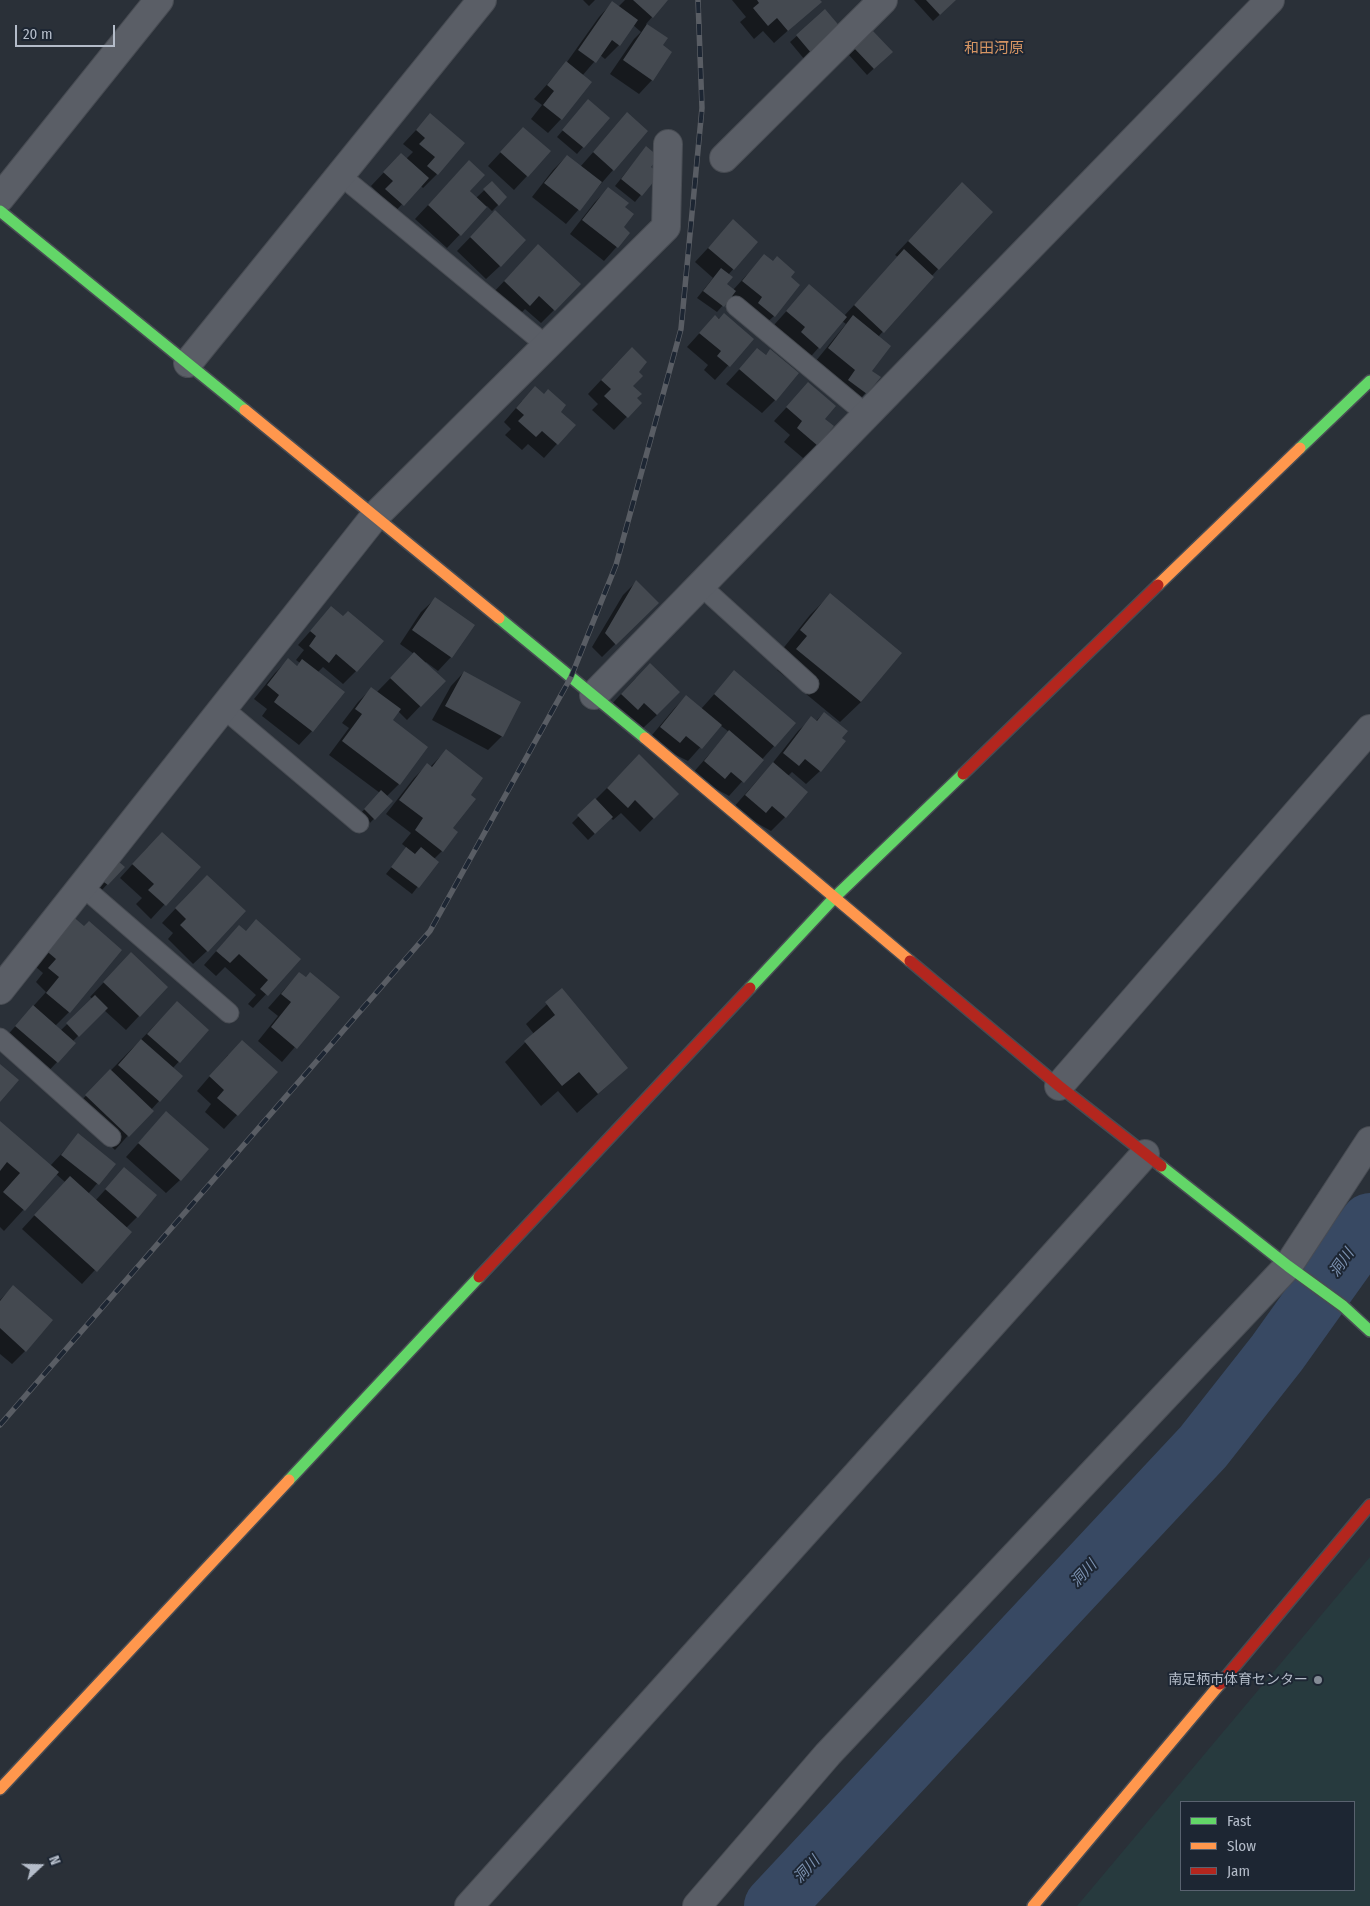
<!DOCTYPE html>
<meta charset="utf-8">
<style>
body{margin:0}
#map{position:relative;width:1370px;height:1906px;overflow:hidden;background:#2a3038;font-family:"Fira Sans Condensed",sans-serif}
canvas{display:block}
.legend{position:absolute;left:1180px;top:1801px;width:175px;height:90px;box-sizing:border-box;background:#1d2633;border:1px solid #59626f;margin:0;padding:6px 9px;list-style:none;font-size:15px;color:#b4bcc9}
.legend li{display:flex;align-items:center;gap:10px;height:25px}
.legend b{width:25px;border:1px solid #59626f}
.north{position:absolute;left:15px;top:1841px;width:50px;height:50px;-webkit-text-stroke:4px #1d2633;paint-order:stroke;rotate:69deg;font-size:14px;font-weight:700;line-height:20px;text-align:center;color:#b4bcc9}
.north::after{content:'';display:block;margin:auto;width:18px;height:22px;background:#b4bcc9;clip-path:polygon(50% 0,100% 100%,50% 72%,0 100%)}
.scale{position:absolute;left:15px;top:25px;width:100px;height:22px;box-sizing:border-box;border:2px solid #b4bcc9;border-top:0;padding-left:6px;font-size:15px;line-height:18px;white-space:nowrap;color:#b4bcc9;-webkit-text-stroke:4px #1d2633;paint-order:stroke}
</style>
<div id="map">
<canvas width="1370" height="1906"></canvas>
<ul class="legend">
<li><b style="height:6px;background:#63d668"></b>Fast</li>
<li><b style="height:6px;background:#ff974d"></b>Slow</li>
<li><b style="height:6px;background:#b3261e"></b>Jam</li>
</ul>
<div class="north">N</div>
<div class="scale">20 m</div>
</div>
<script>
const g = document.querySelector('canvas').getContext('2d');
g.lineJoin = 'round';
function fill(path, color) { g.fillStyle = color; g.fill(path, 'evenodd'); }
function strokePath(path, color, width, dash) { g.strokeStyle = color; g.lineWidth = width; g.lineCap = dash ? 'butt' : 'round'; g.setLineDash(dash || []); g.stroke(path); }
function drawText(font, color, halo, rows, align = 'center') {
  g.font = font + ' "Fira Sans Condensed","Noto Sans JP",sans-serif'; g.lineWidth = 4; g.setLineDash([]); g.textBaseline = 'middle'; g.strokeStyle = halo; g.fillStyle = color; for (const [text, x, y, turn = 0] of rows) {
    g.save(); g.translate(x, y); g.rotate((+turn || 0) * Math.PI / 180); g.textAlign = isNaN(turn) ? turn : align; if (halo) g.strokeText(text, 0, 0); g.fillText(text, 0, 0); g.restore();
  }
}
const green = new Path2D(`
 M1370,1557V1906H1077ZM1354,1802V1890H1181V1802Z`);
const shadow = new Path2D(`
 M583,0H595L589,6Z
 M625,0H667L646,24L666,38L661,46L652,80L639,94L610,74L634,39L641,32L633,25L619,45L605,59L600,55L582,76L561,119L548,133L531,119L542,105L534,99L567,62L599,17L612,3L618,7Z
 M732,0H818L820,2L774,43L763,31L754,39L740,22L746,17Z
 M914,0H955L933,21Z
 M825,11L840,29L805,60L790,42Z
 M855,49L885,58L867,75L849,55Z
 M582,108L583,147L577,154L557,137Z
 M627,114L613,170L566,224L532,197L553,170L567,156L580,167Z
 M430,115L463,143L437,174L423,188L420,185L389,218L373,203L380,195L371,186L388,168L406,159L413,152L403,144Z
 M523,128L527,176L514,190L488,166Z
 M640,155L649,167L658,174L635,202L615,186Z
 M456,175L476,198L492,183L506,197L492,211L487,206L447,248L415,219Z
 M608,189L624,207L622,227L629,233L604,261L570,234L595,202Z
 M948,198L938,269L878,337L870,371L879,378L853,407L815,362L846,324L842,321L806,362L792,342L774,325L809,286L844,316L898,257L895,255Z
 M733,221L757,242L728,275L725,284L733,290L764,256L789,278L774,316L760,329L750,311L731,296L717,312L697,298L713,278L695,262Z
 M482,225L500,266L486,279L457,251Z
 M525,259L554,310L541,323L525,309L516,318L491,295Z
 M715,316L752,339L715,380L704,370L708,365L687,347Z
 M757,350L765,356L770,351L775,400L762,413L726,384Z
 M618,362L637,372L632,386L636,398L640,403L614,430L592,410L598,404L588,394Z
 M808,384L817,445L803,458L784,442L790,435L774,421Z
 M522,401L559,412L574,425L544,458L528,444L522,450L505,435L511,429L504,422Z
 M636,582L657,603L602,657L592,647L623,595Z
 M830,595L900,653L861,702L840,722L777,670L788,657L781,651L810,615Z
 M435,599L451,657L438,671L426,662L425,664L444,681L407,720L398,711L391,720L399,784L386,797L391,801L368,825L358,816L380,793L329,755L349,728L342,723L358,702L372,688L377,692L414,654L400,644L421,612Z
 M331,608L356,671L343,684L323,667L318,672L312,731L299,745L262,716L267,709L254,699L275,673L288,660L296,667L300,663L296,660L304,650L298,645Z
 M464,672L520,702L502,736L488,750L432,720L451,686Z
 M734,672L774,746L729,796L691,775L729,732L720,725L688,761L647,741L673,710L686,696L701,709Z
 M636,678L657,715L643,728L608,708Z
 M824,713L820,771L806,784L792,772L788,776L806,792L785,817L771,831L732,809L771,765L798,731L812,718L816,721Z
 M446,751L469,795L451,828L442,851L434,859L437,862L412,894L386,874L407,848L402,844L411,833L386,814L414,778L427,765L430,767Z
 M625,770L677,794L640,832L621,813L613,820L611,818L588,840L572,823Z
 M148,847L199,867L151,919L136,904L142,898L120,878Z
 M123,867L101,891L96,887Z
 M193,890L207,951L193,964L168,939L173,933L162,923Z
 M57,930L69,1012L55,1026L60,1031L93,999L90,997L118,967L166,987L126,1030L104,1010L73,1041L57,1062L44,1076L3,1040L46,992L36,982L43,973L30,962Z
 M245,932L299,959L253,1008L248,1004L256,995L225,967L216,976L204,965L226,940Z
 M299,973L338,997L282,1062L258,1041L278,1016L268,1008Z
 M562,990L627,1068L577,1113L558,1091L541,1106L505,1062L534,1034L526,1024Z
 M164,1016L208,1030L172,1069L159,1101L115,1150L73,1109Z
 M228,1055L237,1115L224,1129L205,1112L211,1104L197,1091Z
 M0,1123L50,1166L79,1135L114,1164L88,1194L95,1201L124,1169L137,1217L126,1228L130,1232L82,1284L22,1229L65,1182L56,1174L4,1231L0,1227Z
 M153,1127L180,1180L166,1193L126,1157Z
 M13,1287L25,1351L12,1364L0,1354V1300Z`);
const river = new Path2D(`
 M774,1906L1203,1447L1277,1353L1370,1223`);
const building = new Path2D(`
 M633,0H668L653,18Z
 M757,0H820L822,2L788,31L777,18L768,26L753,8L759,3Z
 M926,0H956L940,15Z
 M612,1L638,20L620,46L612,40L596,63L578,50Z
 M825,9L842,29L812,54L796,35Z
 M647,24L668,38L663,45L672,52L653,81L623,60Z
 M873,31L893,52L874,69L854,48Z
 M566,61L592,82L562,120L543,105L554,91L547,85Z
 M588,99L610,118L584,148L562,130Z
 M627,112L648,131L614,171L593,152Z
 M430,113L465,143L438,175L427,166L435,157L419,144L425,138L416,130Z
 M523,127L551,151L528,177L500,152Z
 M646,146L659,157L651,167L660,174L642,196L621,179Z
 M401,153L429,178L404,206L385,189L393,181L383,172Z
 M567,155L602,182L580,211L544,183Z
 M469,160L485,175L470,191L487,207L461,236L428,205Z
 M492,181L507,197L499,206L483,189Z
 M962,182L993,212L939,270L908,241Z
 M608,187L629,203L625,207L634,214L624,227L630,233L618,248L582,220Z
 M495,210L526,240L501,267L470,237Z
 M733,219L758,242L734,270L708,248Z
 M538,244L581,284L555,311L539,296L530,306L504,281Z
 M904,249L934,277L884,333L854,305Z
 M764,254L773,261L777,256L795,272L791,277L800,285L775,317L758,303L762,297L742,281Z
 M721,268L733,277L727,284L736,291L724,307L703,291Z
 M809,284L847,317L820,349L801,332L805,327L786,311Z
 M724,313L754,339L730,367L717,356L721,351L699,333L715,315L719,319Z
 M853,315L891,346L872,371L881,377L867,394L848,380L855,370L828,348Z
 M632,347L647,362L639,372L643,376L633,386L642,394L637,398L642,403L628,418L604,396L611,389L601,380Z
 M757,348L766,355L770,349L799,373L776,401L739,369Z
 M808,382L836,406L825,419L834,426L818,446L797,428L802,421L786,407Z
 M535,386L544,394L548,389L566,405L561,412L576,425L558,445L542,431L536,437L518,421L524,415L516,408Z
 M636,580L659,603L616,645L605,633Z
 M830,593L902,653L861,702L796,649L807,636L800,630Z
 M435,597L475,625L452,658L412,630Z
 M331,606L343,616L348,611L384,641L357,672L336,654L329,663L309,646L316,636L310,631Z
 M414,652L446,681L421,707L390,678Z
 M288,658L297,666L302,659L345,692L313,732L274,702L279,695L267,685Z
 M650,663L680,692L657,715L644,703L638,710L621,694Z
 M734,670L796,723L775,747L714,694Z
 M464,671L521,702L503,737L445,706Z
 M371,687L401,709L393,720L428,747L400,785L342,741L362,714L355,709Z
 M686,695L722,725L702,749L686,736L680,743L660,727Z
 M824,712L848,731L842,738L846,741L821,772L805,759L799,766L783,753L811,716L817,721Z
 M729,730L764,760L744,783L731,772L725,779L704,761Z
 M446,749L483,778L471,795L476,799L453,828L458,832L443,852L415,830L423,818L399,800L427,763L432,767Z
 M639,754L679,794L654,819L635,800L628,808L607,788Z
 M773,762L808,792L786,818L772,806L766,813L745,795Z
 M381,790L393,801L375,820L364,809Z
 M595,798L613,817L595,834L577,815Z
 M162,832L201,867L166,906L148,890L154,884L132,864Z
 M406,847L415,854L421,847L439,862L419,888L391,867Z
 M118,861L125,867L108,885L101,880Z
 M207,875L246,911L208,952L180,925L186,919L175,908Z
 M70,914L84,926L89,921L122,950L70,1013L46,993L59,977L48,968L56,959L43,948Z
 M256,919L301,959L268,996L260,989L268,980L239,954L230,963L216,951L239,925L246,931Z
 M131,952L168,987L140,1017L103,982Z
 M299,972L306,977L310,972L340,997L297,1049L271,1027L291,1002L281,994Z
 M562,988L628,1068L598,1094L579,1072L562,1086L524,1041L555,1015L545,1002Z
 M95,995L108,1008L79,1037L66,1023Z
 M177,1001L209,1030L180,1063L147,1034Z
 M33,1005L76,1043L58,1063L15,1026Z
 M141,1039L183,1076L160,1102L118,1065Z
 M242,1040L278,1072L238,1116L217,1098L224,1090L209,1076Z
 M0,1064L19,1080L0,1102Z
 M110,1069L154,1111L129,1137L85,1095Z
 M166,1111L209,1149L181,1181L138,1143Z
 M0,1121L59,1172L25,1211L3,1192L20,1173L7,1162L0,1171Z
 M78,1133L116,1164L99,1185L61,1155Z
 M124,1167L157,1195L138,1218L105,1189Z
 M70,1176L132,1232L97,1272L34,1215Z
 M13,1285L53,1320L26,1352L0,1328V1301Z`);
const lane = new Path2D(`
 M340,175L547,346
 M736,306L867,415
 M700,585L809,684
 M223,708L359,823
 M82,886L229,1013
 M0,1038L111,1137`);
const street = new Path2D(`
 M724,158L883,0
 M0,198L159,0
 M188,363L482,0
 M594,695L1270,0
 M0,990L375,516L666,227L668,144
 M1059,1086L1370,729
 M469,1906L1145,1154
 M697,1906L828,1754L1288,1266L1370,1141`);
const fast = new Path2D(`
 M0,211L245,410
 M1300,448L1370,381
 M499,618L645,738
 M750,988L835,897L963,774
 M1161,1166L1288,1266L1343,1306L1370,1331
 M289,1480L479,1277`);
const slow = new Path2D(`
 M245,410L499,618
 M1158,585L1300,448
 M645,738L910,961
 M0,1789L289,1480
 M1033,1906L1220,1684`);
const jam = new Path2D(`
 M963,774L1158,585
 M910,961L1059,1086L1161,1166
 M479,1277L750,988
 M1220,1684L1370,1505`);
const rail = new Path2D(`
 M0,1425L430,931L571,677L616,565L681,329L702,108L698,0`);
const markers = [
 [1318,1680,5,"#848b96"]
];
const poiNames = [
 ["南足柄市体育センター",1308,1680]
];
const neighbourhoodNames = [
 ["和田河原",994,49]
];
const waterNames = [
 ["洞川",1342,1263,-55],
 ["洞川",1084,1574,-47],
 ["洞川",807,1870,-47]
];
fill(green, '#273a3e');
fill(shadow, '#0007');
strokePath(river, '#384963', 60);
fill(building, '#444950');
strokePath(lane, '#484c53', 21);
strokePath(street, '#484c53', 30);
strokePath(fast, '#484c53', 14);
strokePath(slow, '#484c53', 14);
strokePath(jam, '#484c53', 14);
strokePath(lane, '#5a5e66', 19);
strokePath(street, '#5a5e66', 28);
strokePath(fast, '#63d668', 11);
strokePath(slow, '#ff974d', 11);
strokePath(jam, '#b3261e', 11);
strokePath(rail, '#595d64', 5.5);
strokePath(rail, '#1d2633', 4, [11]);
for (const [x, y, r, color] of markers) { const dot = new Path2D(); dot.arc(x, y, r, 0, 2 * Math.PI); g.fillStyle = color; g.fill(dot); strokePath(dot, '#1d2633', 2); }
drawText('14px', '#b4bcc9', '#1d2633', poiNames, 'right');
drawText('15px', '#d59563', '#1d2633', neighbourhoodNames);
drawText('italic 15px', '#7c92b1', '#1d2633', waterNames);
</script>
